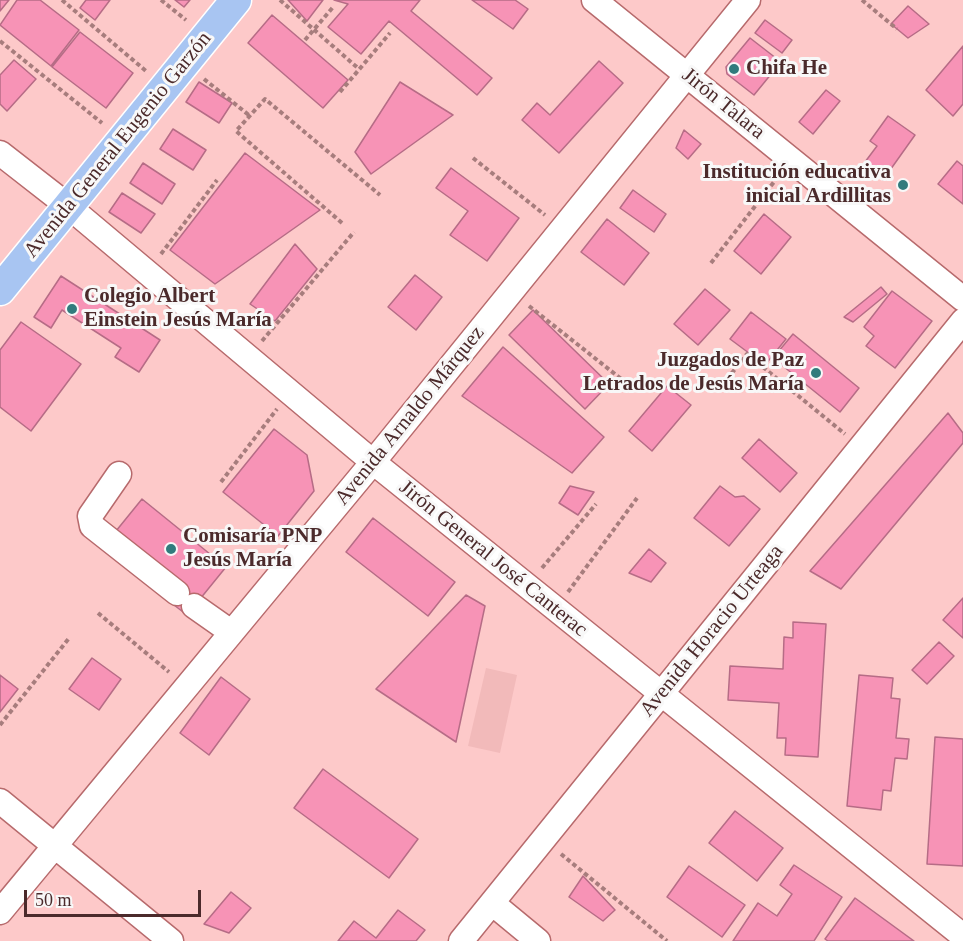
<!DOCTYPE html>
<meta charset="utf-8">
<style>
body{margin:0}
#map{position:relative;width:963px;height:941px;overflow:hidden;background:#fdc9c9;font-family:"Times New Roman",serif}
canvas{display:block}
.scale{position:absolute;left:24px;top:890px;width:177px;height:27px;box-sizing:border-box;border:3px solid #4b2a2b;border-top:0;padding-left:8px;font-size:18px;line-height:21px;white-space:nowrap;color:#4b2a2b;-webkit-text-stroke:4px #f8f8f8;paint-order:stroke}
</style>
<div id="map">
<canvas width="963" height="941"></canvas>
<div class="scale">50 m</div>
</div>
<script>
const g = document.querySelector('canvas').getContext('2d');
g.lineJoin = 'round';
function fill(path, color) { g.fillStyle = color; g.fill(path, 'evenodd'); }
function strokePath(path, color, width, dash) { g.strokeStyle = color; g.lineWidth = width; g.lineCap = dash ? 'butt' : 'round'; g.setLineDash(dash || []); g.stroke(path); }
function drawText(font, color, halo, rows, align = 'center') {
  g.font = font + ' "Times New Roman",serif'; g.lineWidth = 6; g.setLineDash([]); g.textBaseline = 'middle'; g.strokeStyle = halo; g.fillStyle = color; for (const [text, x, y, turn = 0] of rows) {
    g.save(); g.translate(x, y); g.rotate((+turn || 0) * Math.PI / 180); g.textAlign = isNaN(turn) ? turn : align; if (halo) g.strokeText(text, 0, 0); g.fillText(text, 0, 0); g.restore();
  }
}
const built = new Path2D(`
 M486,668L517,675L500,753L468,746Z`);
const building = new Path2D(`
 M0,0H9L0,11Z
 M17,0H40L79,30L51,66L0,25Z
 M86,0H110L95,20L80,8Z
 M175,0H190L184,7Z
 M288,0H323L307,21Z
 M334,0H420L411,11L492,78L477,95L389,21L361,54L328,27L348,4Z
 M472,0H515L528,9L513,29Z
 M908,6L929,24L908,38L891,24Z
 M272,15L348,80L323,108L248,43Z
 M765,20L792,40L782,53L755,33Z
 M80,32L133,73L106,108L52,67Z
 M750,38L781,62L754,95L727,74L726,67Z
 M963,46V104L953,116L926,90Z
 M14,60L36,79L7,111L0,104V75Z
 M599,61L623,83L559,153L522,120L537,103L550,115Z
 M199,82L232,103L219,123L186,102Z
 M400,82L453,115L371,174L355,152Z
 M826,90L840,101L813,134L799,122Z
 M888,116L915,135L883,180L862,166L877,146L870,141Z
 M173,129L206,150L193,170L160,149Z
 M684,130L701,144L688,159L676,148Z
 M245,153L320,210L215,284L170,250Z
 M957,161L963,166V204L938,184Z
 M143,163L175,184L162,204L130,183Z
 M451,168L519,218L487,261L450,235L468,211L436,188Z
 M633,190L666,214L654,232L620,208Z
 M122,193L155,214L141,233L109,212Z
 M764,214L791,237L761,274L734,251Z
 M607,219L649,253L624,285L581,252Z
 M295,244L317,269L275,321L250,304Z
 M415,275L442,297L416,330L388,307Z
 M61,276L160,340L139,372L115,357L121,348L62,310L51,328L34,317Z
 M881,287L887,294L853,322L844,317Z
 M705,289L730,310L698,345L674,324Z
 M892,291L932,321L895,368L866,346L874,336L864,327Z
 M533,310L609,384L585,409L509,335Z
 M751,312L786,339L765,365L730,339Z
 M21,322L81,364L31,431L0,407V350Z
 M793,334L859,388L840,412L773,358Z
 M503,347L604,437L572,473L462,396Z
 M667,386L691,405L652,451L629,431Z
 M948,413L963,433V443L841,589L810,571Z
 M274,429L307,455L314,491L278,536L223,492Z
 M759,439L797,473L780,492L742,458Z
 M570,486L594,492L578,515L559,503Z
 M720,486L735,497L744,496L760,509L729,546L694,518Z
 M142,499L226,567L187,615L170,602L116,531Z
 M373,518L455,582L428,616L346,552Z
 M649,549L666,563L651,582L629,573Z
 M466,595L485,606L456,742L376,689Z
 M963,598V638L943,620Z
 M793,622L826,624L818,757L785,755L786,738H777L779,703L728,700L730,666L783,669L784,637L793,638Z
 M939,642L954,656L927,684L912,670Z
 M92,658L121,679L99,710L69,689Z
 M0,675L18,689L0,712Z
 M859,675L893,678L891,698L900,699L896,738L909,739L907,759L895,758L891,791L883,790L881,810L847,806Z
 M221,677L250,699L209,755L180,733Z
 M935,737L963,739V866L927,864Z
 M323,769L418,839L389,878L294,808Z
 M735,811L783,848L757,881L709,843Z
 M794,865L842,897L814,941H733L758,903L777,916L792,894L780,885Z
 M689,866L745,905L722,937L667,897Z
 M583,876L615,910L603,921L569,897Z
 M231,892L251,908L229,933L204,924Z
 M855,898L914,941H828L825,939Z
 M398,910L425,930L416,941H338L354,921L376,938Z`);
const path = new Path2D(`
 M62,0L146,71
 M161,0L186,20
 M280,0L359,69
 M862,0L897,29
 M305,40L334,6
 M0,41L102,123
 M204,79L250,116
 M340,92L390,33
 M473,158L545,215
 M342,223L236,131L265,99L380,195
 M161,254L217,180
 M711,263L777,178
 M529,306L625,382
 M262,341L354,232
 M727,379L747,354L845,434
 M221,482L277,409
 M542,568L596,504
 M568,592L637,498
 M98,613L169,672
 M0,725L70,637
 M561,854L667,941`);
const minor = new Path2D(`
 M594,0L963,299
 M0,153L68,206L373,462L963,936
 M119,474L90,516L92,526L177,593
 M194,606L231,632
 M0,801L171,941
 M492,903L538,941
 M0,912L373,462L748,0
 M461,941L963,321`);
const major = new Path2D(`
 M0,290L236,0`);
const markers = [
 [734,69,6,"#317b7d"],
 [903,185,6,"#317b7d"],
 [72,309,6,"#317b7d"],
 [816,373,6,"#317b7d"],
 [171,549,6,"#317b7d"]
];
const poiNames = [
 ["Chifa He",746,69],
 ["Institución educativa",891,173,"right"],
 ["inicial Ardillitas",891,197,"right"],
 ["Colegio Albert",84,297],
 ["Einstein Jesús María",84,321],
 ["Juzgados de Paz",804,361,"right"],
 ["Letrados de Jesús María",804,385,"right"],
 ["Comisaría PNP",183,537],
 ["Jesús María",183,561]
];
const streetNames = [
 ["Jirón Talara",723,104,39],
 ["Avenida General Eugenio Garzón",118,145,-51],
 ["Avenida Arnaldo Márquez",410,416,-51],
 ["Jirón General José Canterac",493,559,39],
 ["Avenida Horacio Urteaga",712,631,-51]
];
fill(built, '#f2baba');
fill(building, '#f793b6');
strokePath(building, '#b66c86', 1.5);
strokePath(minor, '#b76a6c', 27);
strokePath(major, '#fff', 33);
strokePath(path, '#a77d7d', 4, [4.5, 3]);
strokePath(minor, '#fff', 24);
strokePath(major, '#a8c5f2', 30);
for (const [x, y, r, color] of markers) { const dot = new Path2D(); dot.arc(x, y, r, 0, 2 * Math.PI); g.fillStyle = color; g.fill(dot); strokePath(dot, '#f8f8f8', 2); }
drawText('bold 21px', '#4b2a2b', '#f8f8f8', poiNames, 'left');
drawText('21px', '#4b2a2b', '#f8f8f8', streetNames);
</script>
